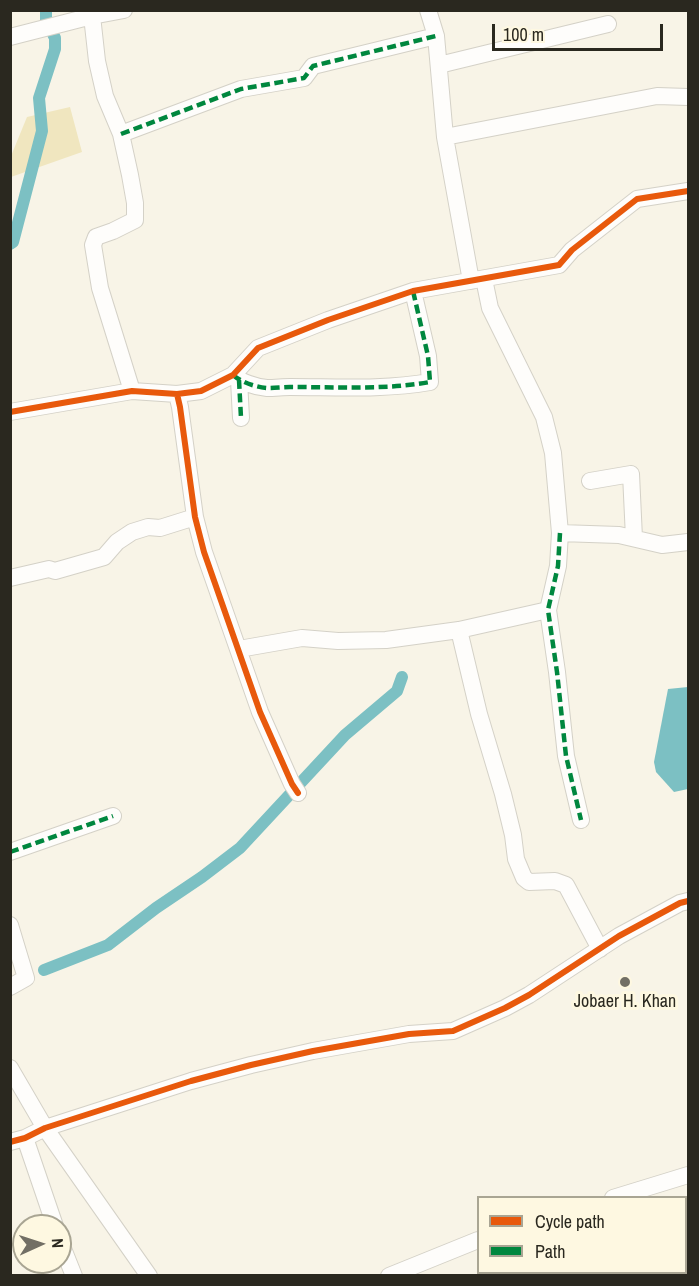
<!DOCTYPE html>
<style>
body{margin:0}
#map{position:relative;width:699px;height:1286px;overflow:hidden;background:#f8f4e7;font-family:"Archivo Narrow",sans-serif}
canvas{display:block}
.frame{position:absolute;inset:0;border:12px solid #2a281f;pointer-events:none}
.legend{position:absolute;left:477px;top:1196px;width:210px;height:78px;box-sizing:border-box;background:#fef8e1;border:2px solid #a9a593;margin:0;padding:8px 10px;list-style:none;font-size:18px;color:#2a281f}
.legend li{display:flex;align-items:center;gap:12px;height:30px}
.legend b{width:30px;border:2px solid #a9a593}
.north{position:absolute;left:12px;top:1214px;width:60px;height:60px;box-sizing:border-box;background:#fef8e1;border:2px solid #a9a593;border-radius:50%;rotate:87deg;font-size:16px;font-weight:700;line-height:24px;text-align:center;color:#2a281f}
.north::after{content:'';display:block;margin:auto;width:21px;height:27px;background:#726f65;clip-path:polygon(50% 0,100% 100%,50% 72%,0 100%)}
.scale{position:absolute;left:492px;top:24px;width:171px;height:27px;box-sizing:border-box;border:3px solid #2a281f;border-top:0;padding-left:8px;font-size:18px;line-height:21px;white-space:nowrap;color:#2a281f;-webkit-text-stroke:4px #fef8e1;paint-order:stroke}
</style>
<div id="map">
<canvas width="699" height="1286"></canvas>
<div class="frame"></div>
<ul class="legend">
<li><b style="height:8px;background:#e8590c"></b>Cycle path</li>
<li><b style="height:8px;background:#00873e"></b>Path</li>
</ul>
<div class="north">N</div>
<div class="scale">100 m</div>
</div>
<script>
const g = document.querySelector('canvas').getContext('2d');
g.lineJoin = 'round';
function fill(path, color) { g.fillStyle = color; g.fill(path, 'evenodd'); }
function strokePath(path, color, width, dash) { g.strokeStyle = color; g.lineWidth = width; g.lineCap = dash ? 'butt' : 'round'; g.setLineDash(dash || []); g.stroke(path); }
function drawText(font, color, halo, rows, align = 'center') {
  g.font = font + ' "Archivo Narrow",sans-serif'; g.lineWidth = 6; g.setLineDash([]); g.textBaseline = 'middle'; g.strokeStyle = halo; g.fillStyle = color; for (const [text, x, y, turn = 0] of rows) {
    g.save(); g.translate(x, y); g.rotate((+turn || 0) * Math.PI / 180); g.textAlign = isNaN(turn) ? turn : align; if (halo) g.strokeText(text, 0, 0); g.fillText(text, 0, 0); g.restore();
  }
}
const green = new Path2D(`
 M70,107L82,152L11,177V156L27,117Z`);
const water = new Path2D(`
 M688,687V789L674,792L656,772L654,762L668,689Z`);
const canal = new Path2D(`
 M10,244L13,242L42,131L39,98L55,49V38L46,20V10
 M44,970L108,945L156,908L202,877L240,848L345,735L397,691L402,677`);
const minor = new Path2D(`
 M428,10L436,36L445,137L471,281
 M92,16L97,61L105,96L121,134L130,175L135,203V220L113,231L96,237L93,245L100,288L132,391
 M10,37L92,16L124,10
 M439,65L608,24
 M121,134L241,89L304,78L313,66L436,36
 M445,137L657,96L688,97
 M484,279L490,308L544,417L553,453L560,533L619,535L662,545L688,542
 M233,375C241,382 255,387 267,388C275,388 283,387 290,387C337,387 384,390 430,382L428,356L413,291
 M239,380L241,418
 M177,394L180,407L195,517L204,552L260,712L292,784L298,793
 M10,412L132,391L177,394L201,391L233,375L258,348L328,320L413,291L559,265L572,250L637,199L688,191
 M590,481L631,474L634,538
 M560,533L558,566L548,610L557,672L566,756L581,820
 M10,578L49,569L55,571L104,557L117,542L132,532L148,527L160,528L195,517
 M459,630L479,714L503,794L513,835L516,859L524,878L529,882L555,881L566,885L600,949
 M239,649L302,638L338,641L386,640L459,630L548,610
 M10,852L113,816
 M10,925L26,978L10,987
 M10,1068L45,1128L149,1276
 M25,1138L55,1226
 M10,1142L25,1138L45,1128L191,1081L251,1065L313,1051L409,1034L453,1031L505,1008L529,995L619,936L680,903L688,901
 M613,1198L688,1175
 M60,1241L74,1276
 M628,1272L629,1276
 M389,1276L478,1240`);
const quiet = new Path2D(`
 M121,134L241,89L304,78L313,66L436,36
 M233,375C241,382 255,387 267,388C275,388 283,387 290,387C337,387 384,390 430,382L428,356L413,291
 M239,380L241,418
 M560,533L558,566L548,610L557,672L566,756L581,820
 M10,852L113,816`);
const cycleway = new Path2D(`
 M177,394L180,407L195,517L204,552L260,712L292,784L298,793
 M10,412L132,391L177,394L201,391L233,375L258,348L328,320L413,291L559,265L572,250L637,199L688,191
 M10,1142L25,1138L45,1128L191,1081L251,1065L313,1051L409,1034L453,1031L505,1008L529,995L619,936L680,903L688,901`);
const markers = [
 [625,982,6,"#726f65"]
];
const poiNames = [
 ["Jobaer H. Khan",625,1002]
];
fill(green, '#f0e6bf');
fill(water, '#7cc0c3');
strokePath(canal, '#7cc0c3', 12);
strokePath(minor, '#d4d1c7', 18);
strokePath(minor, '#fefdfb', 16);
strokePath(quiet, '#00873e', 4.5, [9, 4.5]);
strokePath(cycleway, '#e8590c', 6);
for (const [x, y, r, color] of markers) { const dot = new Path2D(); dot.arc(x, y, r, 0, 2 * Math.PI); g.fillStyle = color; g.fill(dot); strokePath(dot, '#fef8e1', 2); }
drawText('18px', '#2a281f', '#fef8e1', poiNames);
</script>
